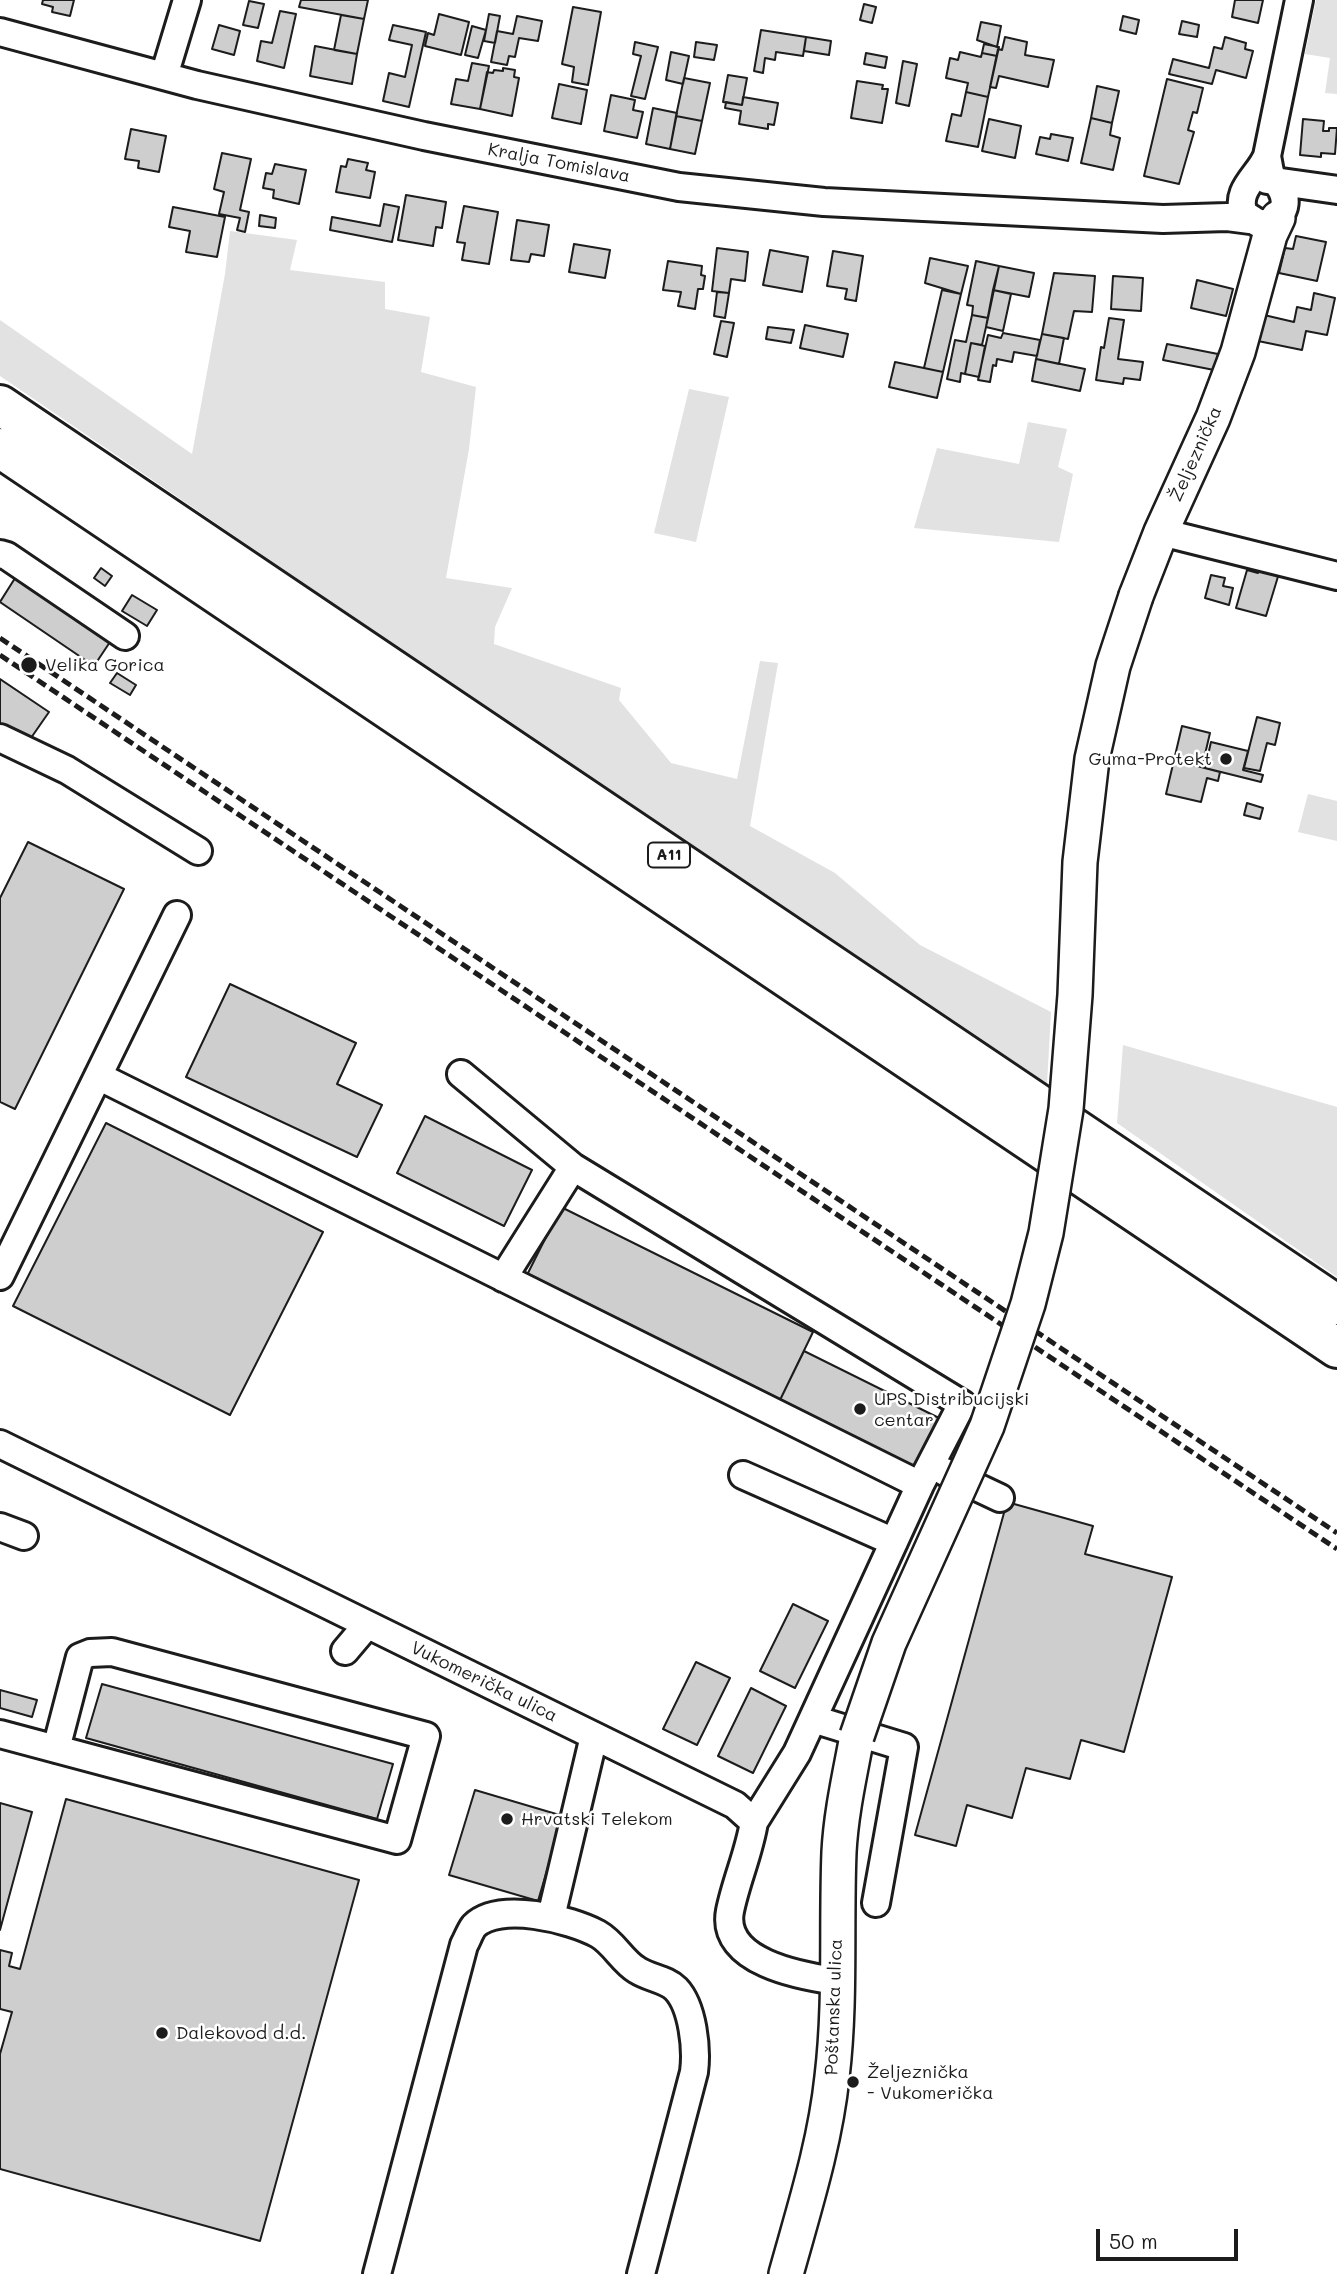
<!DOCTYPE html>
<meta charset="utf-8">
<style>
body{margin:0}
#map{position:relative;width:1337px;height:2274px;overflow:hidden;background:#fff;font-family:Mali,sans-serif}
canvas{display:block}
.scale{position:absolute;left:1096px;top:2229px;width:142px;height:32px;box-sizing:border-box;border:4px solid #1c1c1c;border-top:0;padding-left:9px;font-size:21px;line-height:24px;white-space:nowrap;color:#1c1c1c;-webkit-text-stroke:5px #fff;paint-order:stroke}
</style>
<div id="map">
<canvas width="1337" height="2274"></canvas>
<div class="scale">50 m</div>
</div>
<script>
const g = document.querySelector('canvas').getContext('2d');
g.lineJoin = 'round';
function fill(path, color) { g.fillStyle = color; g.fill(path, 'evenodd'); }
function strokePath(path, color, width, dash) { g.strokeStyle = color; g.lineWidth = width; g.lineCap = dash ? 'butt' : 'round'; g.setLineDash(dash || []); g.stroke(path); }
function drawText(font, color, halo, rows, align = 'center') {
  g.font = font + ' Mali,sans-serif'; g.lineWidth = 5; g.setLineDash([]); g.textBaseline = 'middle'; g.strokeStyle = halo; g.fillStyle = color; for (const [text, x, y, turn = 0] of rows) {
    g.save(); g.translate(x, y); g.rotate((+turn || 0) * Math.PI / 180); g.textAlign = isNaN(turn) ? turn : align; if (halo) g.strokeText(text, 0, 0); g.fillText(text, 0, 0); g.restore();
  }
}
const green = new Path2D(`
 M1316,0H1337V94L1325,93L1330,58L1305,54Z
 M230,231L297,240L290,270L385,282V309L430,317L421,372L476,387L469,449L446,578L512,588L495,627L494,644L621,688L619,700L671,763L737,779L760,661L778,663L750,826L835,873L920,945L1051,1012L1047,1084L864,965L0,376V320L192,454L225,274Z
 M689,389L729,397L696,542L654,533Z
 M1028,422L1067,429L1058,467L1073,474L1059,542L914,528L937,448L1019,464Z
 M1308,794L1337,801V841L1298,832Z
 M1123,1045L1337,1107V1277L1117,1123Z`);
const building = new Path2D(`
 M43,0H74L70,16L52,12L53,7L42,4Z
 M301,0H368L364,19L299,7Z
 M1235,0H1263L1258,23L1232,17Z
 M249,1L264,4L258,28L243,25Z
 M864,4L876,7L872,23L860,20Z
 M573,7L601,12L588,85L572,82L574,67L562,64Z
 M280,11L296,14L284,68L257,61L261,41L272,43Z
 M439,14L469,22L461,55L425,46L428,33L434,35Z
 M489,14L500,16L495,43L484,41Z
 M341,15L364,19L357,54L334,50Z
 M517,16L542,21L538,41L519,38L515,57L509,56L507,65L491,62L497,31L513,34Z
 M1123,16L1139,20L1136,34L1120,30Z
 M1182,21L1199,25L1197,37L1179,34Z
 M981,22L1001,26L997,47L977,40Z
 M219,25L240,31L234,55L212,49Z
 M393,25L426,32L409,107L383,101L389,73L405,77L412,45L389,40Z
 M472,26L486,30L478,58L465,55Z
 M761,30L806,37L803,56L776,52L775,60L765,58L763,73L754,71Z
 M806,37L831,41L829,55L804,51Z
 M1005,37L1027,42L1025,55L1054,60L1048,87L999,76L996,88L990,87L998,49L1002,50Z
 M1225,37L1246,43L1245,49L1253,51L1246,78L1216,70L1212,84L1169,74L1173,59L1209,68L1214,47L1222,49Z
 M635,42L658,47L645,99L631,96L641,56L633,54Z
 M696,42L717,45L714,60L694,57Z
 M984,44L999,47L997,56L982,53Z
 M315,46L357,54L352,84L310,76Z
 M671,52L689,56L683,84L666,80Z
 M960,52L981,57L982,53L997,56L988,97L966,92L968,83L946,78L950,58L958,60Z
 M866,53L887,57L885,68L864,64Z
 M903,61L917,64L909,106L896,103Z
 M472,63L489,66L480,109L451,104L456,79L468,81Z
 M503,68L515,70L514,77L519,78L512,116L480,109L487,72L493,73L494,70L503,71Z
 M728,75L747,78L742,105L723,102Z
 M684,78L710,83L702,121L676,116Z
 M1167,79L1203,88L1197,113L1193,112L1188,130L1194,132L1179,184L1144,176Z
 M857,81L883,85L882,89H888L882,123L851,118Z
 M559,84L587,90L581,124L552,118Z
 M1097,86L1119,91L1112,123L1091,118Z
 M966,92L988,97L978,147L946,141L952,114L961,116Z
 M611,95L635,100L633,110L643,112L637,138L604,131Z
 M743,97L778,103L774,125L768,124V129L739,124L741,111L725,108L726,102L742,105Z
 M653,108L677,113L670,149L646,144Z
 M676,116L702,121L695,154L670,149Z
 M1091,118L1112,123L1110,135L1120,138L1113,170L1081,163Z
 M989,119L1021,126L1015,158L982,151Z
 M1303,119L1324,121L1323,131H1329V128H1337L1335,154L1321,153V157L1300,155Z
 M131,129L166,136L159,172L138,168L139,161L125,159Z
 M1051,134L1073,138L1068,161L1036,154L1040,137L1050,139Z
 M222,153L251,159L240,210L249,212L245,232L237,230L240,218L219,214L224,192L214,189Z
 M348,159L368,163L366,170L375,172L370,198L336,192L341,166L346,167Z
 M275,164L306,170L299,204L273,198L274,190L263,188L266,173L272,174Z
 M406,195L446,202L442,228L436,227L433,246L398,240Z
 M384,204L399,207L392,242L330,230L332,217L380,226Z
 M464,206L498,212L489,264L462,260L465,243L457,242Z
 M173,207L225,217L217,257L186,252L190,231L169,227Z
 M260,215L276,218L275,228L259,226Z
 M517,220L549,225L544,256L531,254L529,262L511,260Z
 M1296,236L1326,242L1317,281L1279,273L1285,248L1293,249Z
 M574,244L610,250L605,278L569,272Z
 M717,248L748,252L745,281L731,279L729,293L712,291Z
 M770,250L808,257L802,292L763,285Z
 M833,251L863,256L856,301L845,299L847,289L827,286Z
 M930,258L968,266L961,294L925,283Z
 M668,261L702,266L701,275L705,276L703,289H698L695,309L678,306L681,292L663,290Z
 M976,261L999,266L988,318L972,315L973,306L967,305Z
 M999,266L1034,273L1029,297L993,290Z
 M1054,273L1095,276L1092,312L1074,311L1068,339L1042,334Z
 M1113,276L1143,278L1141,311L1111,309Z
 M1197,280L1233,289L1226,316L1191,308Z
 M942,290L961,294L943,372L924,368Z
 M993,290L1011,294L1003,331L986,327Z
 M717,292L729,293L725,318L714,316Z
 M1314,293L1335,298L1327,335L1306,331L1302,350L1258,341L1264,315L1294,322L1297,307L1311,310Z
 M972,315L988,318L982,345L971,343L965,374L961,373L960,382L947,379L955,340L966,342Z
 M1109,318L1124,320L1118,359L1143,362L1140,380L1124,378L1123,384L1096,380L1101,347L1104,348Z
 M721,321L734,323L727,357L714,354Z
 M805,325L848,334L843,357L800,348Z
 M768,327L794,330L791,343L766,339Z
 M1003,333L1040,340L1037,356L1014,352L1012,362L997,359L996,366L993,365L990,382L978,380L988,335L1001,338Z
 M1042,334L1064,338L1059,364L1036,359Z
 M971,343L985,346L979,377L965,374Z
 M1167,344L1218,354L1214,370L1163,360Z
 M1036,359L1085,369L1080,391L1032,381Z
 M895,362L943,372L937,398L889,387Z
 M1260,564L1280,570L1266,616L1236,608L1247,570L1258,573Z
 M101,568L112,576L105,586L94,578Z
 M17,575L112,639L94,666L0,602Z
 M1211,575L1225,578L1223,586L1233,588L1229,605L1205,598Z
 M132,595L157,610L147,626L122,611Z
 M117,673L136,685L130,695L110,683Z
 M0,679L49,712L24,748L0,731Z
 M1257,717L1280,723L1275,745L1267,743L1260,771L1244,768Z
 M1182,726L1210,733L1202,767L1174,760Z
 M1211,742L1248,751L1243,770L1263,775L1261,782L1205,768Z
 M1174,760L1220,772L1218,781L1207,778L1201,802L1166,794Z
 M1247,803L1263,808L1260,819L1244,815Z
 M28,842L124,889L15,1109L0,1102V898Z
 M230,984L356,1043L337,1084L382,1105L357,1157L186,1077Z
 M425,1116L532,1170L504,1226L397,1173Z
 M106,1123L323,1232L230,1415L13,1306Z
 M561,1207L813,1332L780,1400L527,1275Z
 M804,1351L941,1419L916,1467L780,1400Z
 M1007,1502L1093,1526L1085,1554L1172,1577L1124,1752L1081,1740L1070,1779L1026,1768L1012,1818L967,1805L956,1846L915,1835Z
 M793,1604L828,1621L795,1688L760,1671Z
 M696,1662L730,1678L697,1745L663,1729Z
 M102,1684L393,1764L377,1819L86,1738Z
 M751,1688L786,1706L753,1773L718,1756Z
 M0,1690L37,1700L32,1717L0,1708Z
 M475,1790L563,1816L538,1901L449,1875Z
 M66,1799L359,1880L260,2241L0,2169V2054L12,2012L0,2009V1950L12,1953L9,1966L20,1969Z
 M0,1803L32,1812L0,1930Z`);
const minor = new Path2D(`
 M0,32L197,85L424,136L679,187L824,202L1163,219L1227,217L1250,220
 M164,76L187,0
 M1267,156C1268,161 1269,167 1270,172C1273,180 1279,184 1282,191C1291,209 1276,225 1258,223L1244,214C1234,190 1259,176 1267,156L1299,0
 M1267,180L1337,190
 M1161,532L1337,576
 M0,554L7,556L125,636
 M0,738L67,770L198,851
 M461,1074L573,1167
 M98,1076L920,1485
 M0,1276L177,915
 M503,1278L573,1167L962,1404L920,1485L797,1753L754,1822
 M0,1444L735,1805L754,1822C749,1853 736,1881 730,1911C720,1962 801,1976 836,1981
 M945,1472L1000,1498
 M743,1475L894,1542
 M0,1527L24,1536
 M345,1651L367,1625
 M813,1719L904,1747L876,1903
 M0,1734L397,1840L426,1736L112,1652L90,1653L80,1657L56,1749
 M551,1917L594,1736
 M377,2274L464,1945C467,1940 470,1931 474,1926C499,1901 570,1919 598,1934C614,1943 622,1961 637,1970C649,1978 666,1979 676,1989C693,2007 697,2049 694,2072L641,2274`);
const major = new Path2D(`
 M1136,596L1161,532L1213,418L1238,352L1270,235L1278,218
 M786,2274C804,2209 825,2144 832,2077C841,2002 836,1927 839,1852C841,1813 850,1774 857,1736`);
const highway = new Path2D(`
 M0,405L1337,1305
 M0,448L1337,1348`);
const rail = new Path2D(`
 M0,638L1337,1533
 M0,655L1337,1549`);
const majorBridge = new Path2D(`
 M857,1736L889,1643L987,1426L1028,1304L1046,1233L1066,1109L1075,995L1080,862L1092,759L1113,666L1136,596`);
const markers = [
 [29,665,9,"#1c1c1c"],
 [1226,759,7,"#1c1c1c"],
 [860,1409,7,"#1c1c1c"],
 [507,1819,7,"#1c1c1c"],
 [162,2033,7,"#1c1c1c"],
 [853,2082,7,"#1c1c1c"]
];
const shields = [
 [669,855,42]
];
const shieldNames = [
 ["A11",669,855]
];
const streetNames = [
 ["Kralja Tomislava",559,163,11],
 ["Željeznička",1196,454,-66],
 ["Vukomerička ulica",484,1682,26],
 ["Poštanska ulica",834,2007,-88]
];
const poiNames = [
 ["Velika Gorica",45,665],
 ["Guma-Protekt",1212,759,"right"],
 ["UPS Distribucijski",874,1399],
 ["centar",874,1420],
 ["Hrvatski Telekom",521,1819],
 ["Dalekovod d.d.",176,2033],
 ["Željeznička",867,2072],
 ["- Vukomerička",867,2093]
];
fill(green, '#e2e2e2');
fill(building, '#cecece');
strokePath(building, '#1c1c1c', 2);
strokePath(minor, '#1c1c1c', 32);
strokePath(major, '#1c1c1c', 38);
strokePath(highway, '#1c1c1c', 44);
strokePath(minor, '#fff', 26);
strokePath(major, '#fff', 33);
strokePath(highway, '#fff', 38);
strokePath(rail, '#1c1c1c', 5, [10, 5]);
strokePath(majorBridge, '#1c1c1c', 38, []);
strokePath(majorBridge, '#fff', 33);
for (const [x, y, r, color] of markers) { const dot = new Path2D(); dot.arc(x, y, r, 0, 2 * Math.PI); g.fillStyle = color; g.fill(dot); strokePath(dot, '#fff', 2.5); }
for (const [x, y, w] of shields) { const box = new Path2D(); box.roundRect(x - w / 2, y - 12.5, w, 25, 5); g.fillStyle = '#fff'; g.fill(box); strokePath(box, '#1c1c1c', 2); }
drawText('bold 16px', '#1c1c1c', null, shieldNames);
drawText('18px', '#1c1c1c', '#fff', streetNames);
drawText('18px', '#1c1c1c', '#fff', poiNames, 'left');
</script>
